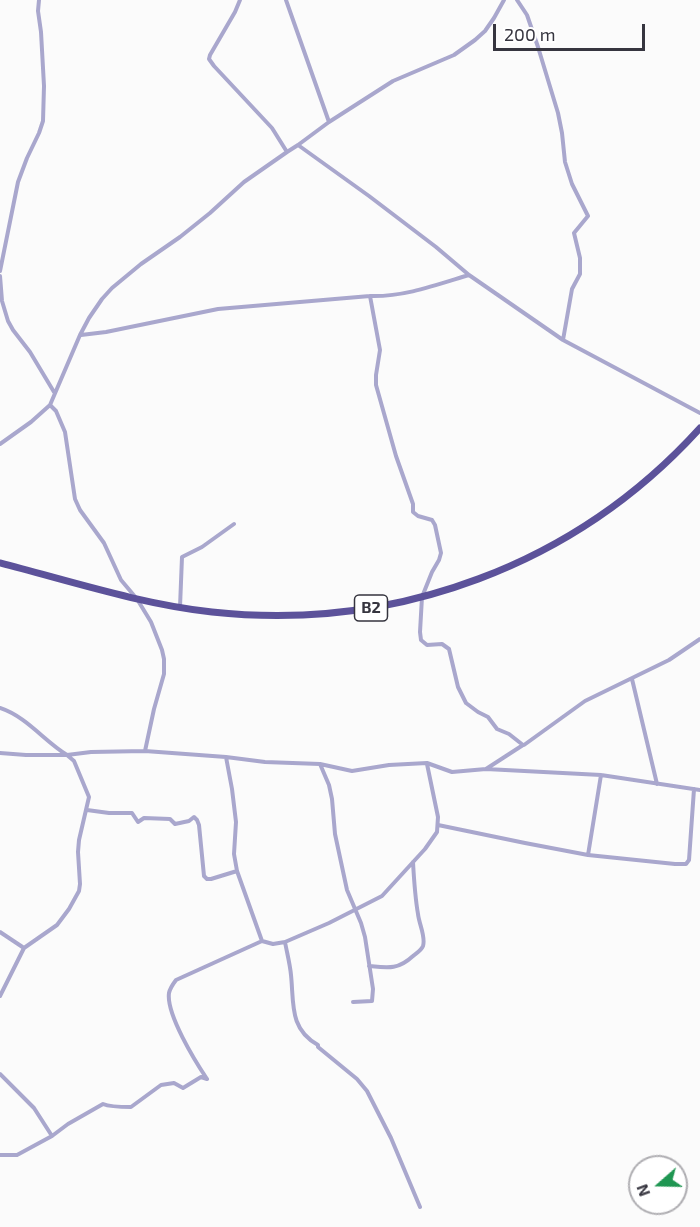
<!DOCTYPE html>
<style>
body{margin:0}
#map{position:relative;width:700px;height:1227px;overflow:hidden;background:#fbfbfb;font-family:"Exo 2",sans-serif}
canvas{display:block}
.north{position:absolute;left:628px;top:1155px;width:60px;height:60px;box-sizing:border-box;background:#fff;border:2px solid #afaeb2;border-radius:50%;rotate:250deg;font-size:16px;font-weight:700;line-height:24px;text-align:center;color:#36353f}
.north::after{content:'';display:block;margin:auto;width:21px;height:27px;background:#1f9652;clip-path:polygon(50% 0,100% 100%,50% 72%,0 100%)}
.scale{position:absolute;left:493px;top:24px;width:152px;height:27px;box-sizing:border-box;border:3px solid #36353f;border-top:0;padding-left:8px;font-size:18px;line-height:21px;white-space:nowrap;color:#36353f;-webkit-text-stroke:4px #fff;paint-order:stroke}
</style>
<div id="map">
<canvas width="700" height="1227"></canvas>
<div class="north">N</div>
<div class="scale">200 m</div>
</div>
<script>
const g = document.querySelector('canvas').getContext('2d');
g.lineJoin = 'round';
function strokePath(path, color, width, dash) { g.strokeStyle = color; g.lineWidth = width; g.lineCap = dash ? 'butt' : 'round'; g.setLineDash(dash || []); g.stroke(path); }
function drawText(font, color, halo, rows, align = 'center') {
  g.font = font + ' "Exo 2",sans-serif'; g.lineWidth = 5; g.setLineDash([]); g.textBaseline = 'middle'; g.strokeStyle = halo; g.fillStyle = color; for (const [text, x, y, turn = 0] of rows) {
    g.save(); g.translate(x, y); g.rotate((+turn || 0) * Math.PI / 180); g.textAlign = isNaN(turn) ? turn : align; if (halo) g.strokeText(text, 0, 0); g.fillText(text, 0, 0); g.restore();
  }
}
const minor = new Path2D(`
 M240,0L235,12L210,55L209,59L214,66L272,128L287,152
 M286,0L329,122
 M517,0L527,15L538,47L558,113L562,133L565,162L572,184L588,216L574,233L580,258V274L572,289L563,340
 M298,145L369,196L436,247L469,275L563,340L700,413
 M0,271L18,182L27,158L39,133L43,121L44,86L41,32L38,11L39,0
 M0,276L2,301L8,321L13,330L30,352L54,392
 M370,296L380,350L376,375V385L396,456L413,504V512L418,516L432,520L435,525L441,553L439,560L432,572L422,597L420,632L421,640L427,645L442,644L449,649L458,687L466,703L478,712L488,717L497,729L509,734L523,745L486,769
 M81,335L106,332L218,309L370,296C404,297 436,285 469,275
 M50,405L56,411L65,432L75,499L80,510L104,543L121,580L137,599L151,622L162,650L164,659V674L154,709L145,751
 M0,444L31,422L50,405L80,335L89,318L102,299L112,288L141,264L180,237L210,213L244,182L287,152L298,145L329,122L393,81L454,55L475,40L485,31L494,18L504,0
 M180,607L182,557L202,547L234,524
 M632,679L657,784
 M0,708C27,717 44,741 67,755L91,752L145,751L226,757L265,762L320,764L352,771L389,765L427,763L452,772L486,769L601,775L700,790
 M524,745L585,701L669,660L700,639
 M0,753L26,755H67L74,761L89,797L79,840L78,852L80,884L79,891L69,909L57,925L24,948L0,996
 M226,757L232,789L236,822L234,854L237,871L262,941L273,944L285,942L329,923L382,896L425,849L437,832L438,817L427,764
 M320,764L329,785L332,799L335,834L347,890L361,923L365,937L373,989L372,1001L353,1002
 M87,810L109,813H132L138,822L144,818L170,819L175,824L189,821L194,817L197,820L199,825L204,876L207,879H211L237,871
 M438,825L525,843L588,855L675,864H686L689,860L694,789
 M588,855L601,775
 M0,932L24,948
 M285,942C287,953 290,964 291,975C294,1003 289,1029 318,1045V1047L357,1079L367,1091L391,1138L420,1207
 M369,966C388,968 398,970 413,956C416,953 421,951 423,946C426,937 419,924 418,914C415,897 414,880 413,862
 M0,1074L34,1108L52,1136
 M207,1079C195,1061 166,1014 169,993C170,988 173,984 176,980L262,941
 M0,1155H17L52,1136L68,1124L103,1104C110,1107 122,1107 131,1107L161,1085L174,1083L183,1088L201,1077L207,1079`);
const trunk = new Path2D(`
 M0,563C70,581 140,604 212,612C396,632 576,565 700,428`);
const shields = [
 [371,608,33]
];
const shieldNames = [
 ["B2",371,608]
];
strokePath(minor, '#a9a7cd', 4);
strokePath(trunk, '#5c529a', 7);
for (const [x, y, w] of shields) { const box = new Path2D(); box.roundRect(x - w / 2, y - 13, w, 26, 4.5); g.fillStyle = '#fff'; g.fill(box); strokePath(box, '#36353f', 1.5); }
drawText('bold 16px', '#36353f', null, shieldNames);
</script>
